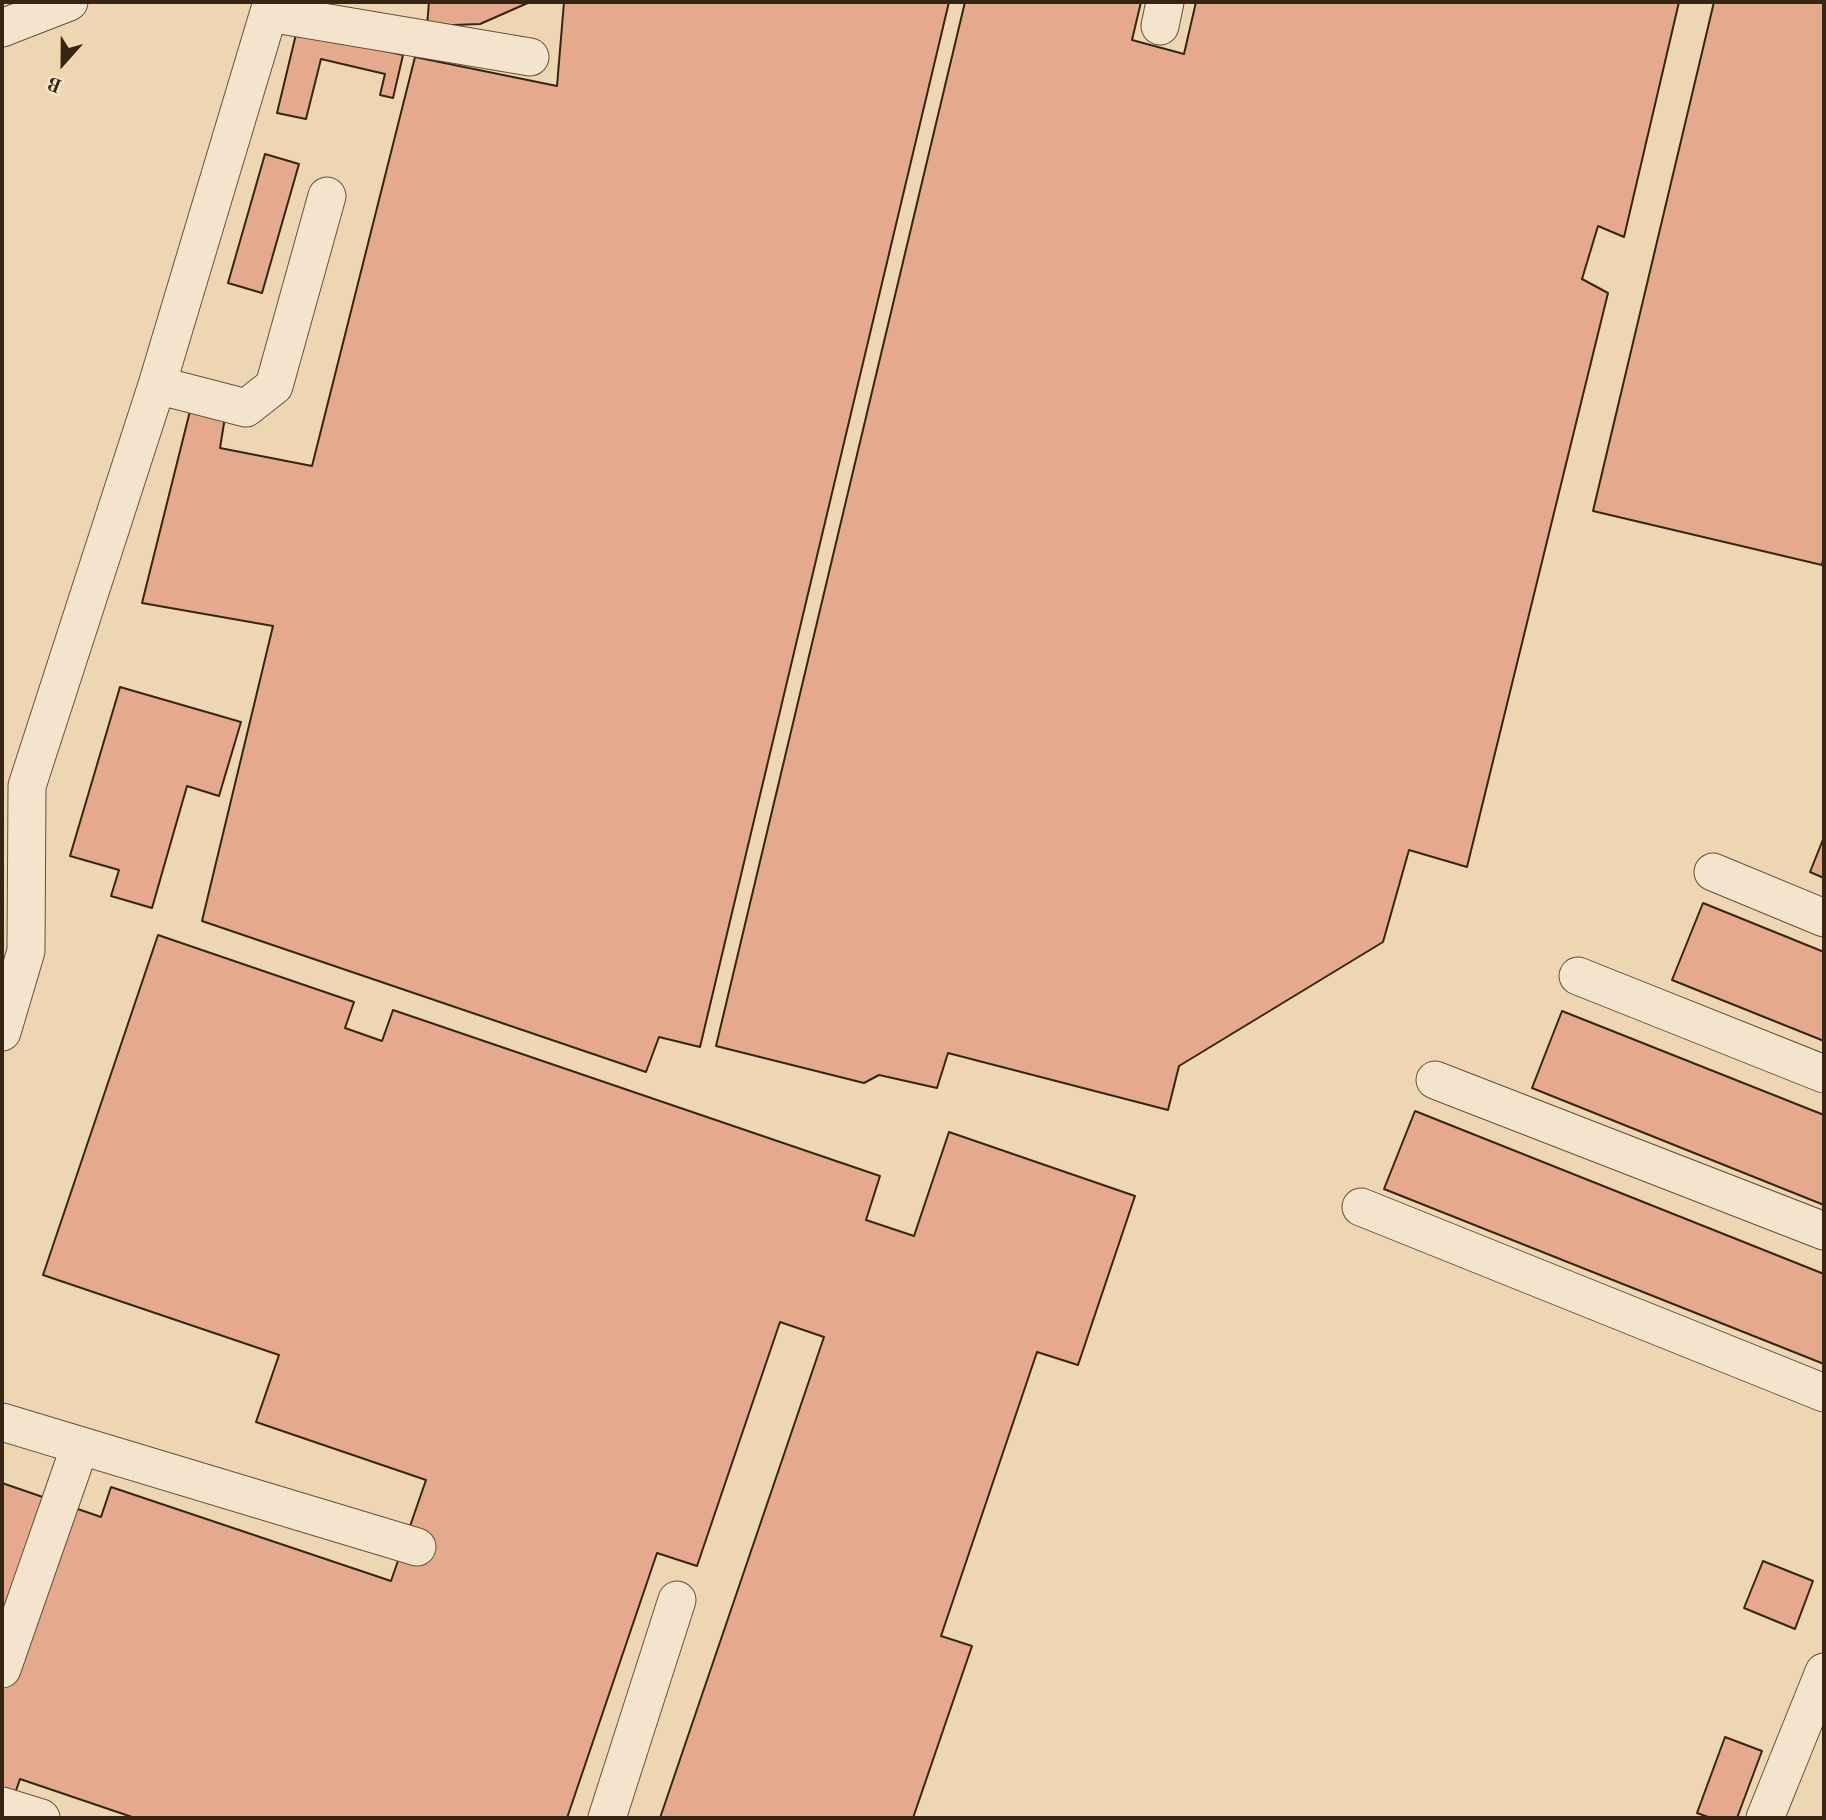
<!DOCTYPE html>
<style>
body{margin:0}
#map{position:relative;width:1826px;height:1820px;overflow:hidden;background:#eed6b3;font-family:"Old Standard TT",serif}
canvas{display:block}
.frame{position:absolute;inset:0;border:4px solid #352512;pointer-events:none}
.north{position:absolute;left:28px;top:28px;width:70px;height:70px;-webkit-text-stroke:5px #f4e4ce;paint-order:stroke;rotate:201deg;font-size:19px;font-weight:700;line-height:28px;text-align:center;color:#352512}
.north::after{content:'';display:block;margin:auto;width:24px;height:32px;background:#352512;clip-path:polygon(50% 0,100% 100%,50% 72%,0 100%)}
</style>
<div id="map">
<canvas width="1826" height="1820"></canvas>
<div class="frame"></div>
<div class="north">B</div>
</div>
<script>
const g = document.querySelector('canvas').getContext('2d');
g.lineJoin = 'round';
function fill(path, color) { g.fillStyle = color; g.fill(path, 'evenodd'); }
function strokePath(path, color, width, dash) { g.strokeStyle = color; g.lineWidth = width; g.lineCap = dash ? 'butt' : 'round'; g.setLineDash(dash || []); g.stroke(path); }
const building = new Path2D(`
 M429,2H530L480,24L427,26Z
 M564,2H949L700,1047L659,1037L646,1072L202,921L273,626L142,603L191,407L225,417L220,448L312,466L415,57L557,86Z
 M965,2H1141L1132,40L1184,54L1196,2H1679L1624,237L1598,226L1582,279L1608,293L1467,867L1409,850L1383,942L1179,1066L1168,1110L948,1053L937,1088L879,1075L864,1083L716,1046Z
 M1714,2H1824V554L1822,565L1593,511Z
 M297,30L403,55L393,98L380,95L385,74L321,59L306,119L277,113Z
 M265,154L299,164L262,293L228,283Z
 M120,687L241,722L219,796L187,786L152,908L111,896L119,870L70,856Z
 M1824,837V878L1810,872Z
 M1703,903L1824,952V1041L1672,980Z
 M158,935L354,1002L345,1028L382,1041L393,1010L880,1176L866,1220L914,1236L949,1132L1135,1196L1078,1365L1037,1352L941,1636L972,1646L913,1818H660L824,1337L780,1322L697,1566L657,1553L567,1818H135L20,1779L10,1808L2,1805V1483L101,1517L111,1487L391,1581L426,1480L256,1422L279,1355L43,1275Z
 M1562,1011L1824,1115V1205L1532,1088Z
 M1415,1111L1824,1274V1364L1384,1189Z
 M1763,1561L1813,1581L1795,1629L1744,1608Z
 M1725,1737L1762,1751L1737,1818H1711L1697,1813Z`);
const minor = new Path2D(`
 M269,13L530,57
 M1160,26L1165,2
 M2,28L69,2
 M157,385L246,408L274,386L327,196
 M1713,872L1824,918
 M1578,976L1824,1074
 M2,1032L26,951L27,786L157,385L272,2
 M1435,1080L1824,1231
 M1361,1207L1824,1393
 M2,1422L417,1547
 M2,1669L80,1446
 M2,1806L41,1818
 M607,1818L677,1600
 M1765,1818L1824,1672`);
fill(building, '#e5aa8e');
strokePath(building, '#352512', 2);
strokePath(minor, '#63513a', 39);
strokePath(minor, '#f4e4ce', 37);
</script>
